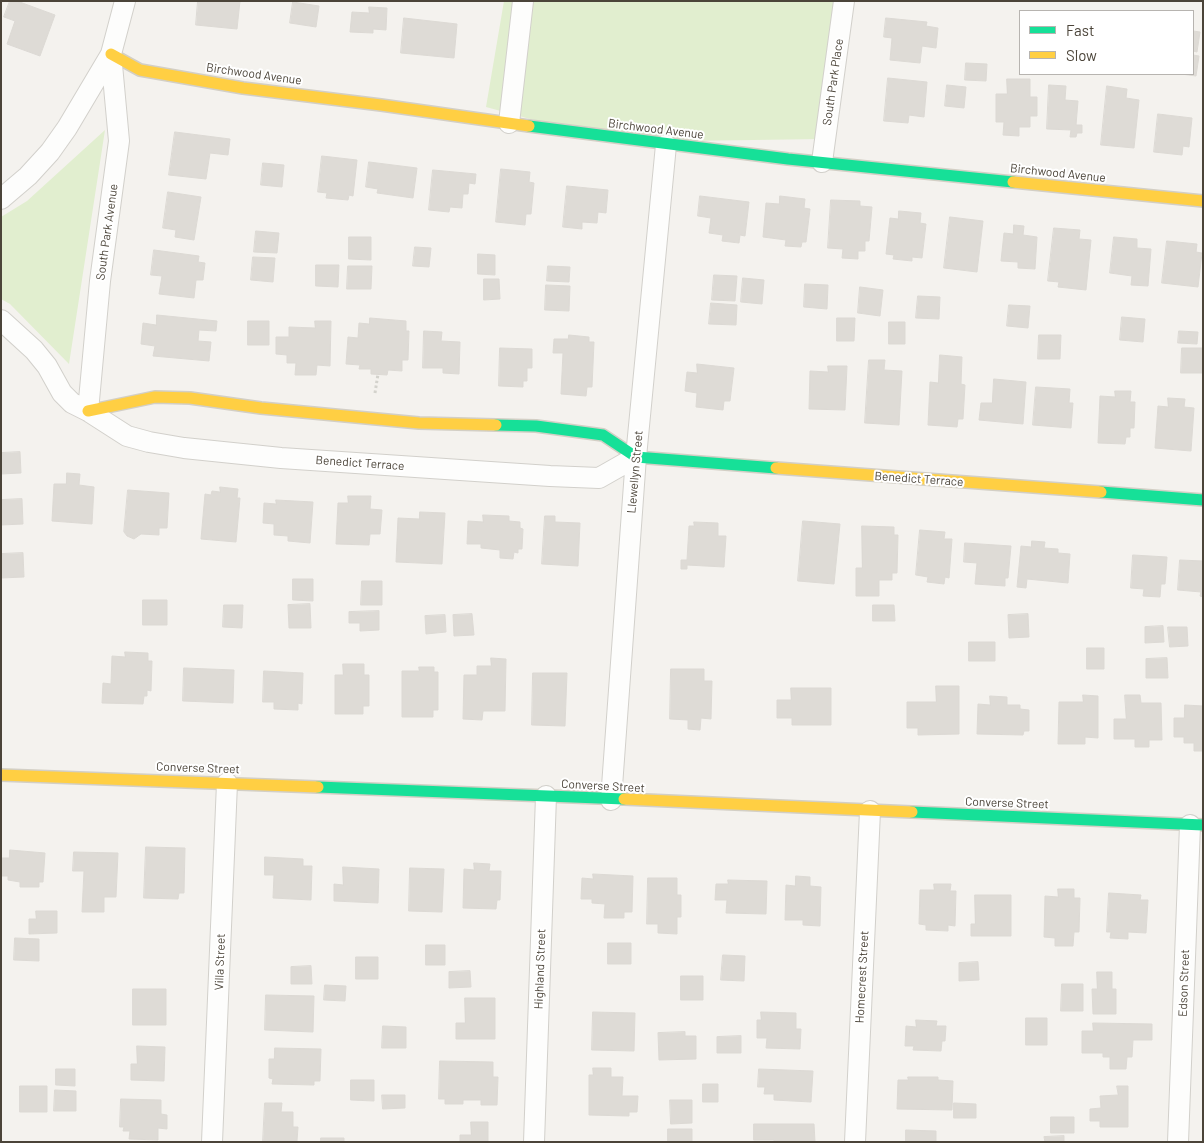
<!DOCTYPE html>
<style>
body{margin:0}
#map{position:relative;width:1204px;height:1143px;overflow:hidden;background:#f4f2ee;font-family:Barlow,sans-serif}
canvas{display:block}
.frame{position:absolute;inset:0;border:2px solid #4b4439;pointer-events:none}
.legend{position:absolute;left:1019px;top:10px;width:175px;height:65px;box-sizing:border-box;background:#fff;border:1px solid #b7b4b0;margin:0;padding:6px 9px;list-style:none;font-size:15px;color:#4b4439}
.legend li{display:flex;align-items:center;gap:10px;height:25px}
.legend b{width:25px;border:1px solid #b7b4b0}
</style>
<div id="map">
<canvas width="1204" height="1143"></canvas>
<div class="frame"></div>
<ul class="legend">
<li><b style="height:6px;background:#16e098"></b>Fast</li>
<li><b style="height:6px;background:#ffcf43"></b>Slow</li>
</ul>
</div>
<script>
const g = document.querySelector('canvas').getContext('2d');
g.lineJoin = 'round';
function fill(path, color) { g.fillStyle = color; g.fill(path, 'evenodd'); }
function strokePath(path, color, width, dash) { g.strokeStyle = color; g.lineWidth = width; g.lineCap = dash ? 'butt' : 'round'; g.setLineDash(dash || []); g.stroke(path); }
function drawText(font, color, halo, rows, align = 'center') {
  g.font = font + ' Barlow,sans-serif'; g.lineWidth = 4; g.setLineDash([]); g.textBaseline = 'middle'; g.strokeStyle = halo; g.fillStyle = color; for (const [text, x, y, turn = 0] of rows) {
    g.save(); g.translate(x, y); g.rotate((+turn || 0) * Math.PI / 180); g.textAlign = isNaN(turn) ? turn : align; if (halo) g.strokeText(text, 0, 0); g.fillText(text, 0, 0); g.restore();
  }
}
const green = new Path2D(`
 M504,1H838L822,139L615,142L486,107Z
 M105,130L69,364L10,304L1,299V217L27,201Z`);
const building = new Path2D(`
 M10,1H17L55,15L40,56L7,44L15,21L4,17Z
 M198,1H240L237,29L196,25Z
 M293,2L319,6L316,27L290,23Z
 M369,7L387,8L386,30L373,29V33L350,32L352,12L369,13Z
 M404,18L457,24L454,58L401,53Z
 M886,18L927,22L926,26L938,28L936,48L922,46L920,63L890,60L892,38L884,37Z
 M1193,31L1200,32L1197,52L1193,51Z
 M1193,55L1199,56L1196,76L1181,74H1193Z
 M966,63L987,64L986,81L965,80Z
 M888,78L927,82L924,117L909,115L908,123L884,121Z
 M1007,79H1030V97H1037V116H1030V127H1019V136L1003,135L1004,122H996V94H1007Z
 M947,85L966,87L964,108L945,106Z
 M1049,85L1066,86L1065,100L1078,101L1076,125H1082V133H1077L1076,137H1070L1071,130L1047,129Z
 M1107,86L1127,89L1126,98L1139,100L1134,148L1101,145Z
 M1158,114L1192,118L1189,147L1183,146L1182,155L1154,152Z
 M175,132L230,139L228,155L210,153L206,179L169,175Z
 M322,156L357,160L353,196L349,195L348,200L326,198L327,193L318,192Z
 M369,162L417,168L413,198L377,193L378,189L366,187Z
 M263,163L284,165L282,187L261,185Z
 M501,169L530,172L529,182L534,183L531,214H526L525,225L496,222Z
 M433,170L476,174L475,184L469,183L468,194H463L462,208L450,207L449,212L429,210Z
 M567,186L608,190L606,213L598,212L597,223L582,222V229L563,227Z
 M168,192L201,197L194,240L175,237L176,230L163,228Z
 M700,196L749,202L745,236L740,235L739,243L722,241L723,235L709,233L711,218L698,216Z
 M780,196L805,199L804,208L810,209L806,242H802L801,247L785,246L786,240L763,237L766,203L779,204Z
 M831,200L860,201V206L872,207L869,241H865V251H858V259L842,258L843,249L828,248Z
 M899,211L921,213L920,223L926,224L922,258L912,257V261L893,259L894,255L886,254L890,218L898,219Z
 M950,217L983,221L977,272L944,268Z
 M1014,225L1024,226L1023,235L1037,237L1035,269L1018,268V262L1001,261L1004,233L1013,234Z
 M1054,228L1080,230L1079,239L1091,240L1086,290L1058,287L1059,282L1048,281Z
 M256,231L279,233L277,253L254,252Z
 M349,237H371V260L349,259Z
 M1114,237L1137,239V248L1151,249L1148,286L1131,285L1132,276L1110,273Z
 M1167,241L1197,244L1196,252L1202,253L1198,287L1162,283Z
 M415,247L431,248L429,267L413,266Z
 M154,250L199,256L198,262L205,263L203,280H196L194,298L159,294L162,276L151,275Z
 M478,254L495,255V275L478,274Z
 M253,257L275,258L273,282L251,280Z
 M316,265H339L338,287L316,286Z
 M348,266H372L371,289H347Z
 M548,266L570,267L569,282L547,281Z
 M714,275L737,276L735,301L712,300Z
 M743,278L764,280L762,304L741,302Z
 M484,279H499L500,299L484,300Z
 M805,284L828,285L827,309L804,307Z
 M546,285L570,286L569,311L545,310Z
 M860,287L883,290L880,316L858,313Z
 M918,296L940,297L939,319L916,318Z
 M711,303L737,305L736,325L709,324Z
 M1009,305L1030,306L1028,328L1007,326Z
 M157,315L217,321L216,331L199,330L198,341L211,342L209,361L153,356L155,346L141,344L143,323L156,325Z
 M1122,317L1145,319L1143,342L1120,340Z
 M370,318L406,321V331H409L408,360H402V371L388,370L387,375L371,374V369H359L360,365L346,364L348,337L358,338L359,323L369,324Z
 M837,318H855L854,341H837Z
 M248,321H269V345H248Z
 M315,321H331L330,366L317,365L316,375H295L296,363H287V355L276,354V337H289V327L315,328Z
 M889,322H905V344H889Z
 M424,331L442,332L441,341L460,342L459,374L443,373V368H423Z
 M1179,331L1198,332L1197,344L1178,343Z
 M569,335L589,337V342H594L592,387H587L586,396L561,394L563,353H553L554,339H568Z
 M1039,335H1061L1060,359H1038Z
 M500,348L532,349V368H527V381H523V387L499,386Z
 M1182,348H1203V373H1181Z
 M940,355L962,357L961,384L965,385L963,419H958L957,427L928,425L930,382L938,383Z
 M869,360H885L884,370L902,371L899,425L865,423Z
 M697,364L734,368L730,401H724L723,410L696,407L697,393L685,391L687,372L697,373Z
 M828,366H847L845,410L809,409L810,371L828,372Z
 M994,379L1026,382L1023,424L979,420L981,403H992Z
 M1036,387L1070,389L1069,403H1073L1071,428L1033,425Z
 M1115,391H1131L1130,402H1135L1134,428H1130V437H1126L1125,444L1098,443L1100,396L1115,397Z
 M1168,398L1185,399L1184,407L1194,408L1191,451L1155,448L1158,406L1168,407Z
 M20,452L21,473L1,474V453Z
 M67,473L80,474L79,485L94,487L92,524L52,521L54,484H66Z
 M220,487L238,489L237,498H240L236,542L201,539L205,494L211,495L212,491L220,492Z
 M128,490L169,493L167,528H159V535L141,534L134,539L127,536L124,532Z
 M348,496H371L370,509L382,510L380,534H370L369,545L336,544L338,503H348Z
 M22,499L23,524L1,525V500Z
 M276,500L313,502L310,543L288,541V536L274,535V524L263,523L264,503L276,504Z
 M420,512L445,513L442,564L396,562L398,518L419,519Z
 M483,515L509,516V521L520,522V528L523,529L522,549H518V553L514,552L513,559L500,558V550L481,548V544H467L468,521L483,522Z
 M545,516H555V522L580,523L578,566L542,564Z
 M803,521L840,524L834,584L798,581Z
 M694,522L718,523V536H726L724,567L687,565V569H681V560H687L689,526H694Z
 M862,526L894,527V535H898L897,573H892V580H879V596H856V568H862Z
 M920,530L945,532L944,539H952L949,578L945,577L944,584L927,582L928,577L916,575Z
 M1032,541L1045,542L1044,548L1058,549V553L1070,554L1068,583L1027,579L1026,588L1017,587L1021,546L1031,547Z
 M965,543L1011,546L1008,578H1005V586L975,584L977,563L964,562Z
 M23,553L24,577L1,578V554Z
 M1133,555L1167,557L1165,584H1161L1160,597L1143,596L1144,589L1131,588Z
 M1180,560L1203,561V597L1200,596L1201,592L1178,590Z
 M293,579H313V601L293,600Z
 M362,581H382V605H361Z
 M143,600H167V625H143Z
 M310,604L311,628H289L288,605Z
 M224,605H243L242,628L223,627Z
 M873,605H894L895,621H873Z
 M379,611V630L360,631V623H349V612Z
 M472,614L474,635L454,636L453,615Z
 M1028,614L1029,637L1009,638L1008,615Z
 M445,615L446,632L426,634L425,616Z
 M1163,626L1164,642L1145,643V627Z
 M1168,627H1187L1188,646L1170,647Z
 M969,642H995V661H969Z
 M1087,648H1104V669H1087Z
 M125,652L148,653V661H152L151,691L147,690V696H144L143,704L102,703L103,683L111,684L112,656L125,657Z
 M491,658L506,659L505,711H483L482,720L463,719L464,675H477V666H491Z
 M1167,658L1168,678H1146V659Z
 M343,664H364V675H369V706H363V714H335V675H343Z
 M419,667H434V672H438V710H433V717H402V671H419Z
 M184,668L234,670L233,703L183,701Z
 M671,669H704V681H712L711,719L701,718L700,730L688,729V720L670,719Z
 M264,671L303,673L302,704L298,703V710L274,709V702H263Z
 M533,673H567L565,726L532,725Z
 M936,686H959V734L918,735V728H907V702H936Z
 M791,688H831V725H792V718H777V700H791Z
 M1083,695L1098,696V738L1085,737V744H1058L1059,702H1083Z
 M1125,695H1140L1141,703H1161L1162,740H1149V747H1135V739H1114V719H1126Z
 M990,696L1007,697V705H1020V709L1029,710V731H1024L1023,735L977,734L978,704L990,705Z
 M1185,705L1203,706V751H1194V743H1184V737H1174V718H1184Z
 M146,847L185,848L184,893H179L178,899L144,898Z
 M10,850L45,853L43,882H39V887H20V882L8,880V876H1V858H9Z
 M74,852L118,853L116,897H104V912H82L84,871H73Z
 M265,857L303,859V866H312L311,900L273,898L274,875H265Z
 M474,863L490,864L489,871H501L500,900H497L496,909L463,908L464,869L474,870Z
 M343,867L379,869L378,903L334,901V884L343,885Z
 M410,868L444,869L442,912L409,911Z
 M593,874L633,876L632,912H624V918H604L605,904L592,903V899H581L582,878L593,879Z
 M796,876L810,877V886L821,887L820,926L803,925V920H785L786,885L795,886Z
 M648,878H677V895H681V917H677V934L658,933V924H647Z
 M728,880L767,881L766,914L726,913L727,900H715L716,884H728Z
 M934,884H951L950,891H956L955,926L948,925V931L926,930V925L919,924L920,890H934Z
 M1058,889H1074V898H1080L1079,932H1074L1073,946H1055V938L1044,937L1045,896L1058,897Z
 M1109,893L1141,895L1140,900H1148L1146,933L1128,932V939L1110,938L1111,932H1107Z
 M975,895H1011V936H971V924H975Z
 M36,911H57V933L29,934V919H36Z
 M15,938L39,939V961L14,960Z
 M608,943H631V964H608Z
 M426,945H445V965H426Z
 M723,955L745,956L744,981L721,980Z
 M356,957H378V979H356Z
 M978,962L979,980L959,981V963Z
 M311,966L312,984H291V967Z
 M470,971L471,987L449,988V972Z
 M1097,972H1112V989H1116V1014H1093L1092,989H1097Z
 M681,976H703V1000H681Z
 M1062,984H1083V1011H1061Z
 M325,985L346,986L345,1001L324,1000Z
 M133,989H166V1025H133Z
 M266,995L314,996L313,1032L265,1030Z
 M465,998H495V1039H456V1023H465Z
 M593,1012L635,1013L634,1051L592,1050Z
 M761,1012L796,1013V1029H801L800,1049L766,1048L767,1038H757V1020H761Z
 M1026,1018H1047V1045H1026Z
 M916,1020L937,1021L936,1026H946L945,1041H942L941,1051L913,1050L914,1046H905L906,1026L916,1027Z
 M1093,1023L1152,1024V1040H1133L1132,1057H1127L1126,1069H1110V1057H1103V1053H1082V1031H1093Z
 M383,1026L406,1027V1048H382Z
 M685,1032V1036H696V1059L659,1060L658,1033Z
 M741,1036V1053H717V1037Z
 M137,1046L165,1047L164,1081L131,1080V1064H137Z
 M275,1048L321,1049L320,1081H314V1085L272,1084L273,1079L269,1078V1059H274Z
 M440,1061L493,1062V1077H498L497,1105H481V1100H463V1104H445V1099H439Z
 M593,1068H611V1077H623L622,1096H638L637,1112H629V1116L589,1115V1075H593Z
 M56,1069H75V1086L56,1085Z
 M759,1069L813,1071L811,1102L774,1100V1094H764L765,1087H758Z
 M908,1077H938V1080L953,1081L952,1110L897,1109L898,1080H908Z
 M351,1080H374V1101L351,1100Z
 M703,1084H718V1102H703Z
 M20,1086H47V1112H20Z
 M1117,1086H1128V1127H1100V1121H1090V1109L1101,1108L1100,1096L1118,1095Z
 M55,1090L76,1091V1111H54Z
 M382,1095H405V1108L383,1109Z
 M121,1099L161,1100V1114L167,1115V1129L158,1128V1140L129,1139L130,1131H123L124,1127H120Z
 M670,1100H692V1123L671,1124Z
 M265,1103H282L281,1112H293V1127H298L297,1141L263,1142Z
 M954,1103L976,1104V1118H954Z
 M1051,1117H1074V1133H1051Z
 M471,1122H488V1142H460V1135H471Z
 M754,1124H814L815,1142H774V1140H754Z
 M668,1129H692V1142H668Z
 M906,1130L936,1131V1142H906Z
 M1064,1136V1142H1045L1044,1137Z
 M321,1138H344V1142H321Z`);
const path = new Path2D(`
 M375,393L378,374`);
const street = new Path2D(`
 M509,123L523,1
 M822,162L844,1
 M1,199L28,176L50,152L67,128L111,54L125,1
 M1,320L34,350L47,366L62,393L72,403L88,411L127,436L149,442L184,448L281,458L550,476L599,478L636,457
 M88,411L100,281L119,141L111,54
 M611,800L636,457L666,145
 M212,1142L227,783
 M534,1142L546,796
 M855,1142L870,811
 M1178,1142L1190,825`);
const fast = new Path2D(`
 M529,126L788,159L1013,182
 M496,425L536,426L603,435L636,457L776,468
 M1101,492L1203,500
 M318,787L624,799
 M912,812L1203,825`);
const slow = new Path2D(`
 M111,54L140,70L243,88L381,105L529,126
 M1013,182L1203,201
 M88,411L155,397L190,398L261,408L419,423L496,425
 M776,468L1101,492
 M1,775L318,787
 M624,799L912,812`);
const streetNames = [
 ["Birchwood Avenue",254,74,8],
 ["South Park Place",833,82,-82],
 ["Birchwood Avenue",656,129,7],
 ["Birchwood Avenue",1058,173,6],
 ["South Park Avenue",107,232,-82],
 ["Benedict Terrace",360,463,4],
 ["Llewellyn Street",635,472,-85],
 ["Benedict Terrace",919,479,4],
 ["Converse Street",198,768,2],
 ["Converse Street",603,786,3],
 ["Converse Street",1007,803,2],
 ["Villa Street",220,962,-88],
 ["Highland Street",540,969,-88],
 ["Homecrest Street",862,977,-87],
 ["Edson Street",1184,983,-88]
];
fill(green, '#e1eecf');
fill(building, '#dedbd6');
strokePath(building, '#dcd9d4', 1);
strokePath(street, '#d2d0cb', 22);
strokePath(fast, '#d3cfc5', 14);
strokePath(slow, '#d3cfc5', 14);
strokePath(path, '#d3d2cc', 3, [2.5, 2.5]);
strokePath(street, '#fdfdfc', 20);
strokePath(fast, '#16e098', 11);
strokePath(slow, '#ffcf43', 11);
drawText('12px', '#4b4439', '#fff', streetNames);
</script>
